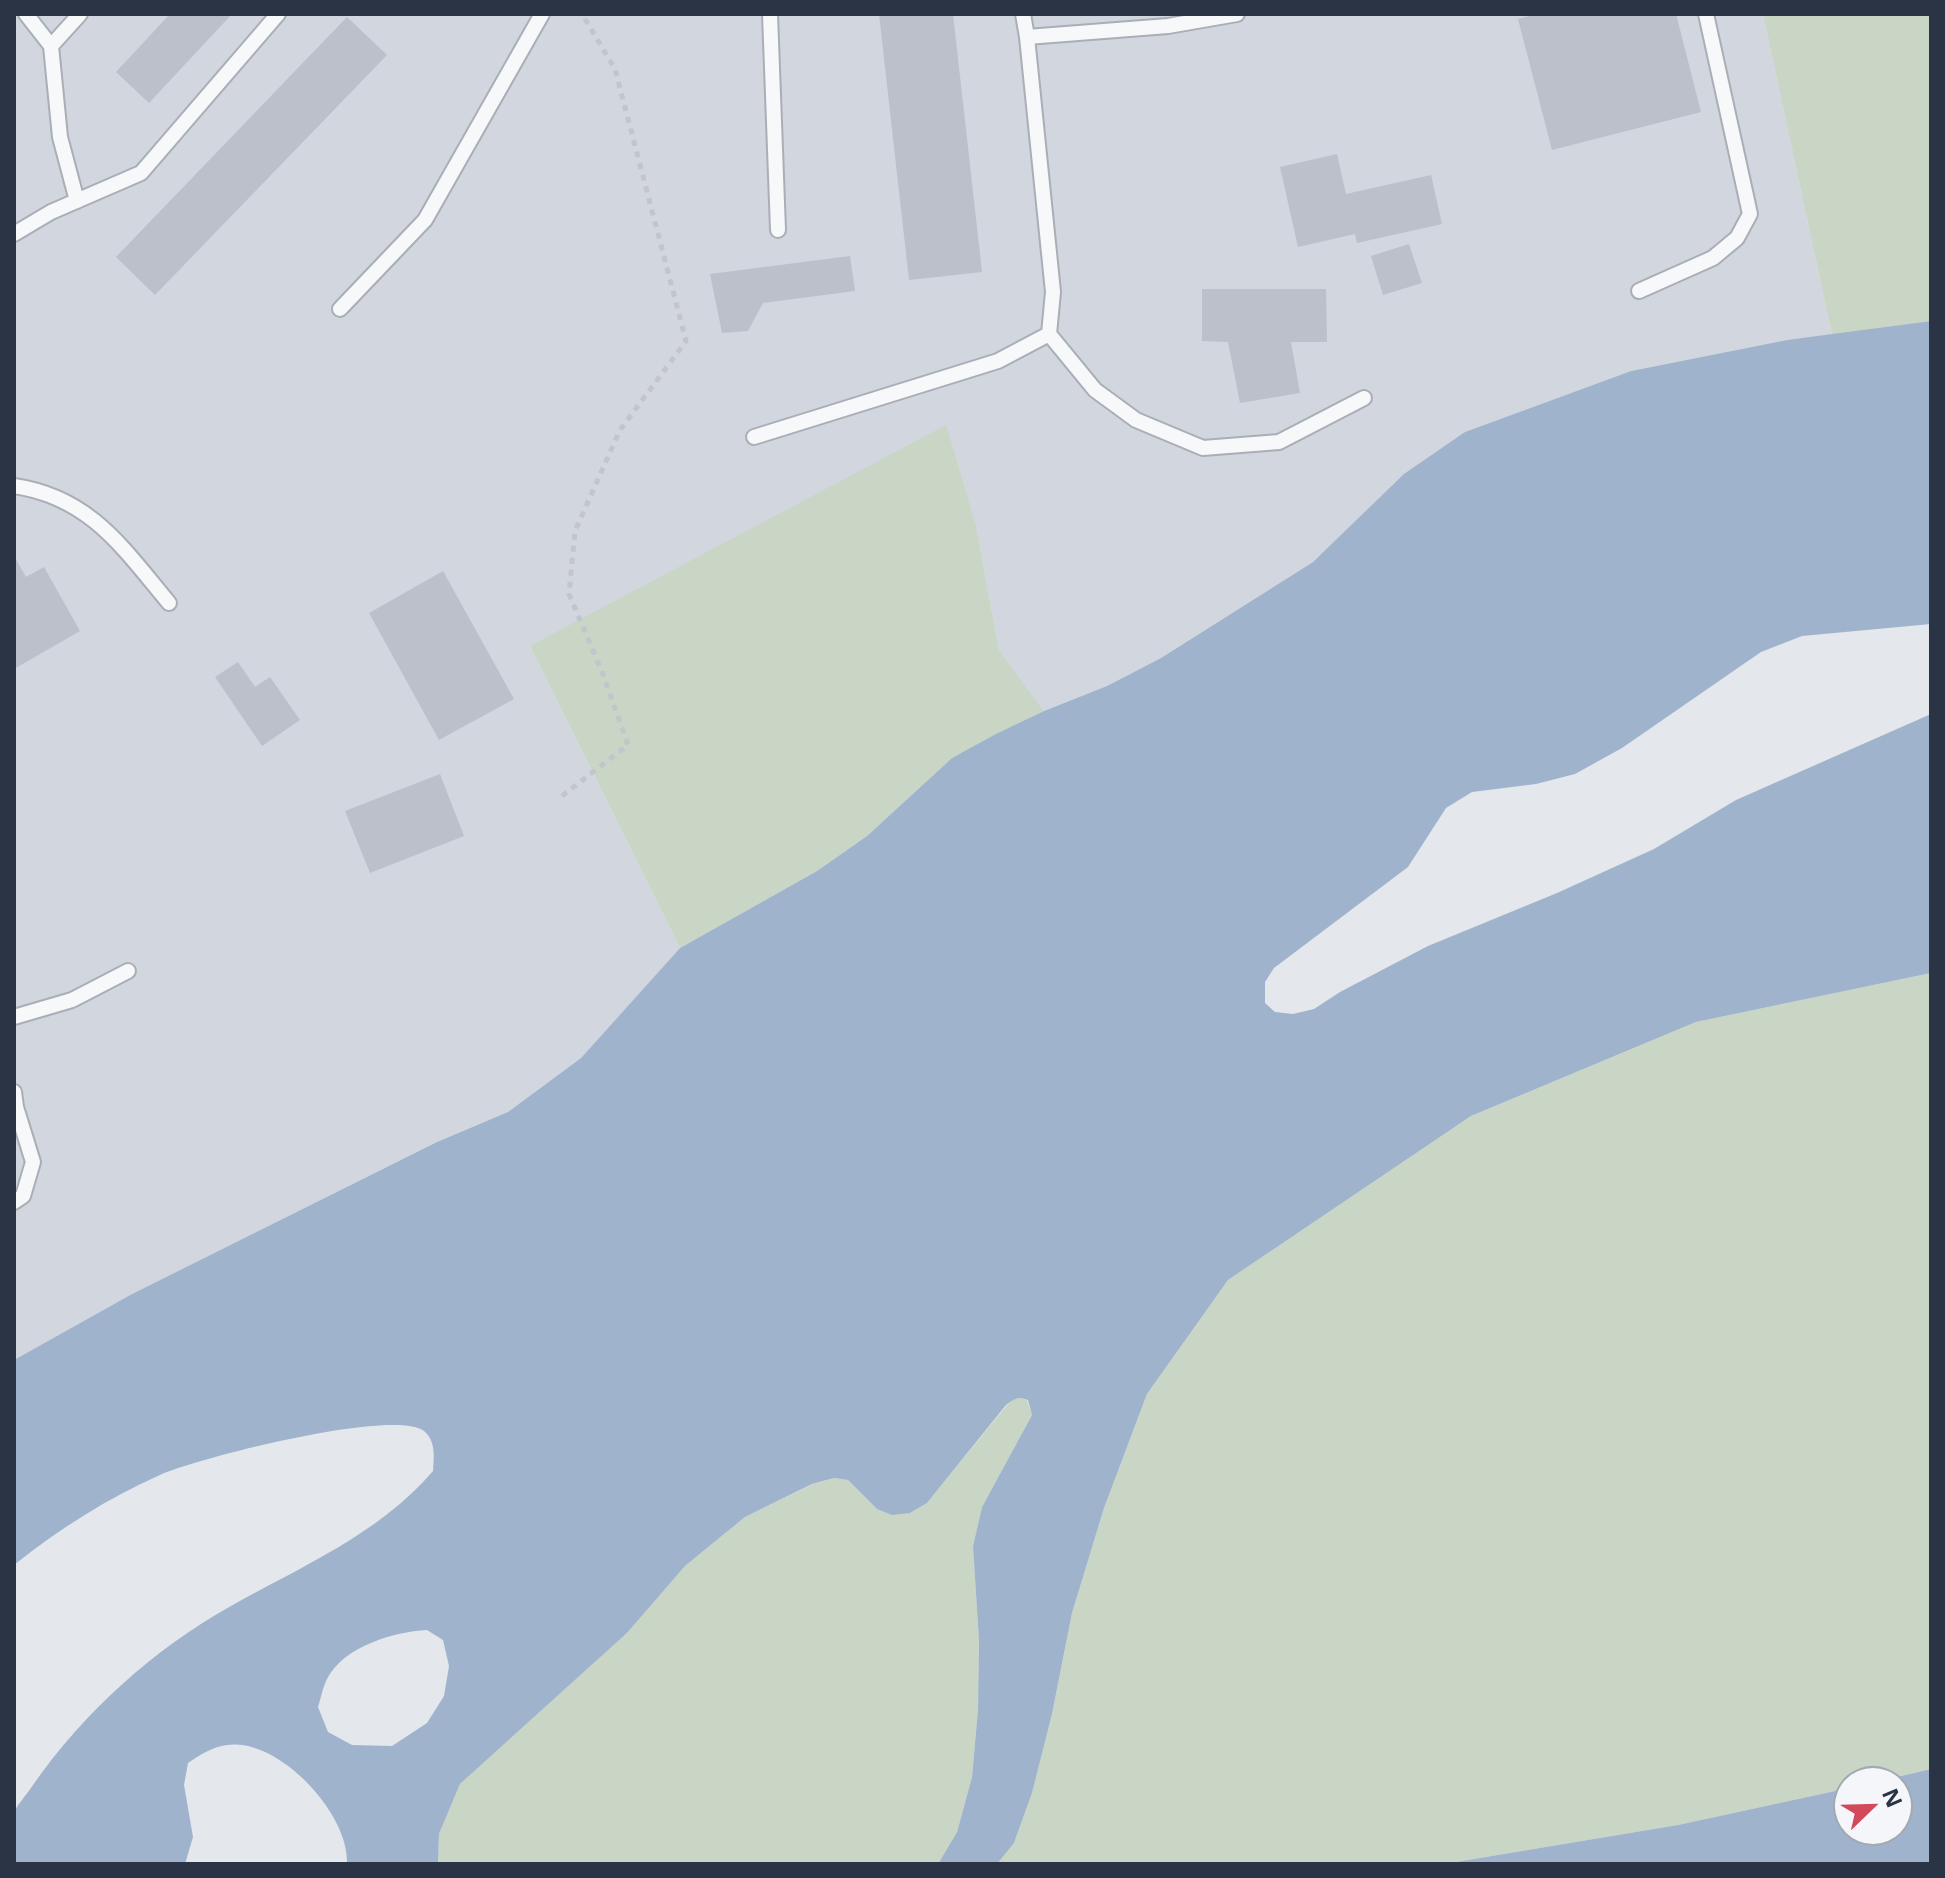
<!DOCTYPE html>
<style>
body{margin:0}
#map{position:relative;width:1945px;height:1878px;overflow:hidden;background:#e4e7ec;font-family:"Open Sans",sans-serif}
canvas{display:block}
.frame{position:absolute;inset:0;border:16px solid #2b3445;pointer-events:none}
.north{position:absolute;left:1833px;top:1766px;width:80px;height:80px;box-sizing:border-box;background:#f4f6f9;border:2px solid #a4a8b1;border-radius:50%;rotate:67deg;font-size:22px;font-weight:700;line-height:32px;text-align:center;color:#2b3445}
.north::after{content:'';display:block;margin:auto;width:28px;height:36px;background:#d1495b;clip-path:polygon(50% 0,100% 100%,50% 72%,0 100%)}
</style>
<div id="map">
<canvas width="1945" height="1878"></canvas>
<div class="frame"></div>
<div class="north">N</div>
</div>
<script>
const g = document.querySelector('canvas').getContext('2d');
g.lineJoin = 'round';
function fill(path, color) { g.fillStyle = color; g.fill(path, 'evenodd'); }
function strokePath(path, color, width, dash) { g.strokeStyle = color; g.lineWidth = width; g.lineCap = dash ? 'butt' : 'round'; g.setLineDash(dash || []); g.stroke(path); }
const built = new Path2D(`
 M14,14H1763L1832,335L1787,340L1631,371L1465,432L1356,523L1313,562L1161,658L1107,686L1044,711L999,650L976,526L530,646L680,948L581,1058L508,1112L437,1142L132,1294L14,1360Z`);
const green = new Path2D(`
 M1763,14H1931V321L1832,335Z
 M946,425L976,526L999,650L1044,711L952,758L867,836L817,871L680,948L530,646Z
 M1931,973V1769L1876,1782H1849V1788L1678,1825L1444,1864H997L1014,1843L1032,1793L1052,1714L1072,1613L1104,1508L1147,1394L1228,1280L1471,1116L1696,1022Z
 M1021,1398L1027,1400L1032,1415L982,1507L973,1546L979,1641L978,1709L972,1777L957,1832L938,1864H438L439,1834L460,1784L627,1633L685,1566L745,1517L813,1484L834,1478L848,1480L877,1509L910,1513L927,1503L1007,1405L1013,1399Z`);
const water = new Path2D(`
 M1931,321V624L1802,636L1761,652L1622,748L1575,774L1536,784L1472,792L1446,808L1408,867L1274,968L1265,982V1003L1275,1012L1293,1014L1314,1009L1340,992L1428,946L1557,893L1654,849L1736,800L1931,714V973L1696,1022L1471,1116L1228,1280L1147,1394L1104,1508L1072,1613L1052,1714L1032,1793L1014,1843L997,1864H938L957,1832L972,1777L978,1709L979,1641L973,1546L982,1507L1032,1415L1028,1400C1018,1396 1014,1399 1006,1405L927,1503L910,1513L892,1515L877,1509L848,1480L834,1478L812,1484L745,1517L685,1566L627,1633L460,1784L439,1834L438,1864H347C350,1814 278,1737 227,1745C212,1747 200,1755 188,1763L184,1785L193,1837L185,1864H14C14,1852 11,1818 15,1810C20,1801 28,1793 33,1785C84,1712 154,1649 231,1606C302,1566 379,1534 433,1471C434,1457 436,1441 424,1431C393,1408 198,1458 160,1475C108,1498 59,1529 14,1565V1360L132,1294L437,1142L508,1112L581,1058L680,948L817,871L867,836L952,758L996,734L1044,711L1107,686L1161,658L1313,562L1404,474L1465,432L1631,371L1787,340ZM427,1630L443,1640L449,1666L444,1696L427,1723L392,1746L352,1745L328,1732L318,1707C321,1698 323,1686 328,1677C346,1646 393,1632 427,1630Z
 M1931,1769V1864H1444L1678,1825L1849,1788V1830H1897V1782H1876Z`);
const building = new Path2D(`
 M170,14H232L149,103L116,72Z
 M879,14H953L982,272L909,280Z
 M1537,14H1676L1701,112L1552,150L1518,19Z
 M347,17L387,55L155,295L116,257Z
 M1337,154L1346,194L1431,175L1442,224L1357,243L1355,234L1298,247L1280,167Z
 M1409,244L1422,283L1383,295L1371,256Z
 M850,256L855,291L763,303L748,331L722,333L710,274Z
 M1202,289H1326L1327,342H1291L1300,393L1240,403L1228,342L1202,341Z
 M14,556L26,577L44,567L80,631L14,669Z
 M443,571L514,699L439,740L369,613Z
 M238,662L255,687L270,677L300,720L262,746L215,677Z
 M440,774L464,836L370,873L345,811Z`);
const path = new Path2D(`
 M562,796L628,745L603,674L569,594L575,531L620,430L686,341L615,69L582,14`);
const lane = new Path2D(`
 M26,14L51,46L60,137L77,201
 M770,14L778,230
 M1027,37L1168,26L1237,14
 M51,46L80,14
 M14,234L51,212L141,173L278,14
 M1639,291L1713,258L1737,238L1750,214L1706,14
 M340,309L425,220L542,14
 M1049,334L1095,390L1136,420L1203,448L1279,442L1364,398
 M754,437L998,361L1049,334L1053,292L1027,37L1023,14
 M14,486C90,497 123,548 169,603
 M14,1017L72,1000L128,971
 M14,1092L16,1107L33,1162L23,1196L14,1202`);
fill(built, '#d2d6de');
fill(green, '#c9d6c5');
fill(water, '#9fb4cc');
fill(building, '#bbc0ca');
strokePath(lane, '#a9aeb7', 18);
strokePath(path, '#c2c5cb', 5, [6, 6]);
strokePath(lane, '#f7f8fa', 14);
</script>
